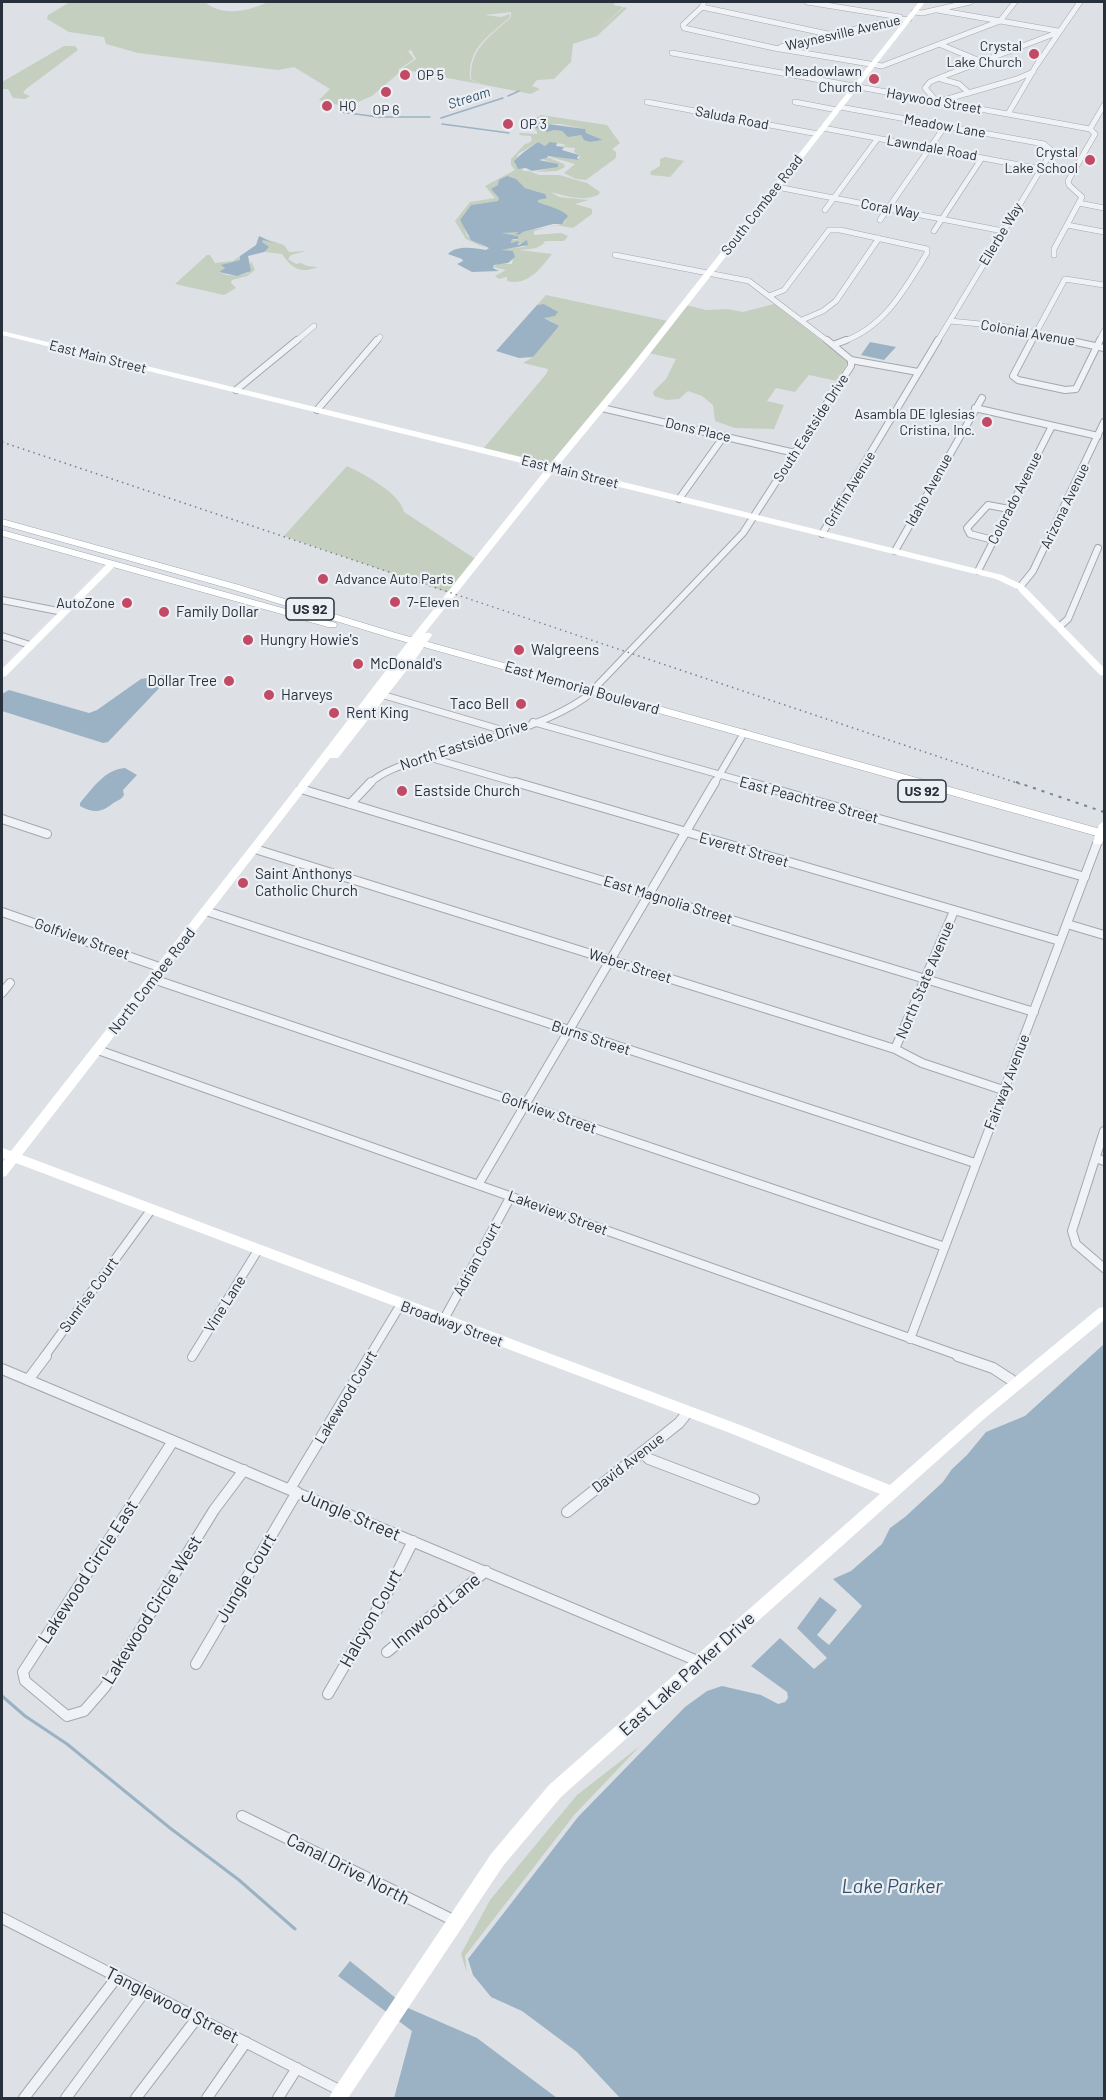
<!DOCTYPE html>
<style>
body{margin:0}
#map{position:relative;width:1106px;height:2100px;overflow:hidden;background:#dde1e6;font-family:Barlow,sans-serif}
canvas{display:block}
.frame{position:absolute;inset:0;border:3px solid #28303b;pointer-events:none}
</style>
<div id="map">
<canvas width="1106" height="2100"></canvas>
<div class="frame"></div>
</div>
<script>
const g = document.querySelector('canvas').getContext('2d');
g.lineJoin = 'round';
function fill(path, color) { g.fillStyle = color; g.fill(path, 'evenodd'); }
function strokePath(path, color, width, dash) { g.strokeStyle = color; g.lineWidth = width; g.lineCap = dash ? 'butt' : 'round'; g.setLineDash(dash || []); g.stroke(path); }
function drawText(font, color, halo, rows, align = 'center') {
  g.font = font + ' Barlow,sans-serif'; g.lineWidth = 4.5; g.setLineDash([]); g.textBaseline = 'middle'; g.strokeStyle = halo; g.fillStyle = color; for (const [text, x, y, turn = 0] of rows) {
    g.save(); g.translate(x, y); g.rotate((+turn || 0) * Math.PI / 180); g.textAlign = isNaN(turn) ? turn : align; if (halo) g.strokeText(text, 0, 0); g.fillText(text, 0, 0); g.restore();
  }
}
const green = new Path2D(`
 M70,2H205C221,17 250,11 268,2H616L613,5L623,7L591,37L624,7L627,8L597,36L573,44L571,62L554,79L537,80L532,86L540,89L531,94L480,84L471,79C470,47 490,37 511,17V12L485,15L501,17L510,14V17C488,37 468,47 470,79L479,84L406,70L396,78L402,73L400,70L416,59L411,50L408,51L414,59L398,70L400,72L372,96L346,107L319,100L330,89L294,67L278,70L138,53L106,44L104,37L69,32L47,19L48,15Z
 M64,46H75L78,50L26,89L23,93L30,96L25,99L13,98L8,89H2V82Z
 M541,115L607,125L620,143L612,149L616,152V158L586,180L576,179L564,173L575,164L550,157V158L564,164L565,167L557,171L535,172L559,166L542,159L558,156L578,160L580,156L574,152L575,148L562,147L566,145C558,143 555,142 545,146L538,142L518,154L515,164L518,168H522L523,171H529L539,175H559L587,183L600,192L598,195C583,202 566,196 551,192L559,197L589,200L575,204L592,209V214L573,228L556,225L534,231V235L561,233L568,236L564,241H545C540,250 529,249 519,250L552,254C539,270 528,286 507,281V277L499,279L495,276L506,270L493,267L498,264H512L514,252L500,251L502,249L524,247L529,242L516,244L520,243L516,241L511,243L512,239L517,240L518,236L501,233L515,231L519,235L523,232C536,228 554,228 565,222L567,215L538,202L537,200L547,197C541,190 533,192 525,188C519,185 516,180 507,177L493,190L499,198V201L471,205L460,221L463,223L467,236L487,249L466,239L455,221L470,202L495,198L485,186L515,170L511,165V159L525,144L529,143L532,140L531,136L519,135L520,133L537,134V132L531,123L533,119ZM536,124H560L585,129V133L603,140L590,142L585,140L581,135L565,134L562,131L554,130L547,132L536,128Z
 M665,157L684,161L670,177L651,175L650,172L660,166V159Z
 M261,237L284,245L289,252L306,251L291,255L288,259L296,264L301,263L307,266L318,267C301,274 292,269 282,254L264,252L266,248L261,242L263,240L274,242Z
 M207,255H210L215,263L233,261L240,256V260L222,265L225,268L219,272C229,277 238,276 248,273L251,261L255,270L247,276L232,280L231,283L236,288L224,295L175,284Z
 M546,295L668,321L550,465L483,449L547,373L548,369L523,363L533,357L553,322L544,318L557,312L544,304L537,305Z
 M774,304L848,361L837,381L809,375L795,392L776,388L767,401L784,405L774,429L735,428L715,421L713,405L702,396L688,391L679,399L666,400L654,396L653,392L666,379L676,359L648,353L686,305L706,310L727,309L743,312Z
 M347,466C364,474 400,493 404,512L477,560L449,593L284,536Z
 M640,1746L575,1814L465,1956L467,1973L461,1954L490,1900L577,1795Z`);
const water = new Path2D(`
 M541,123L585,129L586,133L603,140L590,142L584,140L581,135L568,137L562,131L554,130L547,132L536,128V124Z
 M538,142L545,146L550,142L557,143L556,146L564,147L562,150L579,155L577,158L579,160L548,156L547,158L539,160L558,164V167L532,171L526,168L518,169L514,161C522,153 529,148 538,142Z
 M507,176L516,179L525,188L545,194L547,198L538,200V202C547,206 562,209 568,216L562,224H553L523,232L519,235L515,234L518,232L502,233L518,236V239H512L511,243L517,241L520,243L517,244L519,245L527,240L528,245L501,250L513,251L515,257L508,263L494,265L493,268L499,271L472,272L457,264L463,261L462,259L448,254C457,245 474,248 486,250L489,248L471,240L460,220L471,205L498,201L499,198L491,189L498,185L499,180Z
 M259,236L274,243L263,240L262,242L269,247L264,252L248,256L251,271L237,276L219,272L225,268L221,265L240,260V256L256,245Z
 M544,304L558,312L555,316L544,318L559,326L533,357L519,358L496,351L537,305Z
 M870,342L896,347L884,360L861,355Z
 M163,675L167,677L165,682L108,742L103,743L2,711V694L9,690L89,713L97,710L141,679Z
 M125,768L137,775L123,790L124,795C120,801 117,800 112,804C101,813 93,813 80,806V803C92,789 105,769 125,768Z
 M1104,1344V2098H620L577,2052L522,2011L491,1997L473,1975L468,1959L578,1817L685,1707L707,1691L722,1686L761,1695L778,1704L785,1702L788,1698L787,1692L751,1666L780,1638L814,1669L827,1658L797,1628L820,1597L837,1610L817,1635L829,1645L862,1606L833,1579L851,1571L882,1544L890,1528L905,1517L943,1482L952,1469L967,1455L986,1432L1025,1416Z
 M350,1961L408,2008L477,2038L557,2098H394L412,2031L338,1976Z`);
const streamFar1 = new Path2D(`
 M508,96L519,91
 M341,112L378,117H430
 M441,118L503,98
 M442,124L509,133`);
const stream = new Path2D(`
 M2,1696L25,1716L67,1744L170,1828L239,1880L295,1929`);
const streetFar3 = new Path2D(`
 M704,2L702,7L683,25L684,28L774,48L882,66L1000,21L1015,2
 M807,2L900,17
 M702,7L828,34
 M937,10L1058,31
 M914,12L922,13L970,2
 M939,44L980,61
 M781,47L893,20L909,19
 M672,53L1090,129
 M1033,72L1017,79L937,102L925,88L930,82L944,76L1059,32
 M941,79L959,84L969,93
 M647,102L818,134
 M795,102L837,110
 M840,107L1044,144L1052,151L937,342
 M1008,114L1036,66L1080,2
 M823,128L1041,169
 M1090,129L1104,105
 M777,187L1003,231
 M1079,203L1104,208
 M825,210L878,138
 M880,220L945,126
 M1067,225L1104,232
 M934,231L982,158
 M615,255L749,281L829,342
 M1054,255V249L1082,197L1069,185L1068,181L1095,134L1090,129
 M769,296L784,290L829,230H840L927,249V253C905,289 885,327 842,342
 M802,320L823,311L836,301L879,238
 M950,321L1001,326L1074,342
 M295,342L314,326
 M376,342L380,337
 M1031,342L1065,279L1104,285
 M1099,342L1104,331`);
const streetFar2 = new Path2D(`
 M1032,340L1013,376L1018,380L1065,390L1076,389L1100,340
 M1067,340L1104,348
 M833,345L846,340
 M851,360L918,372
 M236,390L297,340
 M602,408L795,453
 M975,408L1098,436
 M317,410L377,340
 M679,499L724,436
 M822,534L938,340
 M993,540L970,534L967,528L988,505L1009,509
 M895,551L982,398
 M978,571L1052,426
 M1020,587L1033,571L1104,422
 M2,600L63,612
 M1059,627L1068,619L1098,548
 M2,636L30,645
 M592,691L743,533L851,366V360L827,340
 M383,695L505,731
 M533,722L753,784
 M428,757L520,784
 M369,784C386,768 411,763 432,756C483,739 542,728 586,697
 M714,784L744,733`);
const streetFar1 = new Path2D(`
 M515,782L1060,941
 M748,782L1085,877
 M301,789L1034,1012
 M350,804L371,782
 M2,819L47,834
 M255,849L895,1049L922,1063L1003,1090
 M206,911L975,1163
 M2,912L162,968
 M1067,924L1104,935
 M153,979L945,1247
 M2,993L10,983
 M895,1049L954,911
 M98,1050L963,1357
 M1104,1131L1072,1231L1076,1244L1104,1268
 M1096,1158L1104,1161
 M478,1185L715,782
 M443,1321L511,1196
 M910,1339L1098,841
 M44,1357L151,1210
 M192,1357L258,1250
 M369,1357L401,1304`);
const street = new Path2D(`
 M958,1356L993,1368L1016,1383
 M2,1369L700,1662
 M28,1380L46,1356
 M173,1441L23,1672L25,1681L67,1716L84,1711L105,1687L214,1510L244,1470
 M642,1452L649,1459L754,1499
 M290,1489L370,1356
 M567,1512L679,1423L688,1412
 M387,1652L486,1571
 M196,1664L297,1492
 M328,1694L388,1591L413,1541
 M242,1816L455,1921
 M2,1918L343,2092
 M24,2098L117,1977
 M66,2098L145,1991
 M136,2098L197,2018
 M207,2098L246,2042
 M278,2098L297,2068`);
const secondary = new Path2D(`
 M919,2H925L630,379L558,466L1002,575L1023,585L1104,668V676L1100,675L1017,589L996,579L554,471L425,633H430L432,635L417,657L338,758H330L22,1155L740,1425L890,1485L974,1411L1099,1308L1104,1307V1320L984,1419L561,1797L503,1866L348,2098H329L332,2092L491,1854L549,1785L880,1494L730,1433L16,1163L6,1176L2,1177V1163L5,1159L2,1158V1148L11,1151L285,802L414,634L546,469L2,335V331L550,464L624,375Z
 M112,561L117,564L115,566L6,676L2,677V669L109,562Z
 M1104,821L1103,841L1102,844H1094L1093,841L1099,825Z`);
const primary = new Path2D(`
 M2,519L239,585L396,633L1104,830V838L388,637L231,589L2,525Z
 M2,530L336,623L337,625L336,627H328L2,536Z`);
const railFar1 = new Path2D(`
 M2,442L1020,784`);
const rail = new Path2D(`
 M1016,782L1104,812`);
const markers = [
 [1034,54,6,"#c34a65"],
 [405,75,6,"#c34a65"],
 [874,79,6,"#c34a65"],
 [386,92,6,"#c34a65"],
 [327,106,6,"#c34a65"],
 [508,124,6,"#c34a65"],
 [1090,160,6,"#c34a65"],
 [987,422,6,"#c34a65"],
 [323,579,6,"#c34a65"],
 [395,602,6,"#c34a65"],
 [127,603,6,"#c34a65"],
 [164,612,6,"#c34a65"],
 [248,640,6,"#c34a65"],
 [519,650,6,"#c34a65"],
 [358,664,6,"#c34a65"],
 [229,681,6,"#c34a65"],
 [269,695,6,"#c34a65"],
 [521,704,6,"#c34a65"],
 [334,713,6,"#c34a65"],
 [402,791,6,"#c34a65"],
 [243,883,6,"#c34a65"]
];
const farStreetnames = [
 ["Waynesville Avenue",843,33,-13],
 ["Haywood Street",934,101,10],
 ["Saluda Road",732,118,11],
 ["Meadow Lane",945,126,10],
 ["Lawndale Road",932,148,10],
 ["South Combee Road",762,205,-52],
 ["Coral Way",890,209,11],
 ["Ellerbe Way",1001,234,-59],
 ["Colonial Avenue",1028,333,10],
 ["East Main Street",98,357,14],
 ["South Eastside Drive",811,428,-57],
 ["Dons Place",698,430,13],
 ["East Main Street",570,472,14],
 ["Griffin Avenue",850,489,-59],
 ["Idaho Avenue",929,490,-61],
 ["Colorado Avenue",1015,498,-63],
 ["Arizona Avenue",1065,506,-64]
];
const farPoinames = [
 ["Crystal",1022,46],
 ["Lake Church",1022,62],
 ["Meadowlawn",862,71],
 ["Church",862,87],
 ["OP 5",417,75,"left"],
 ["HQ",339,106,"left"],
 ["OP 6",386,110,"center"],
 ["OP 3",520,124,"left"],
 ["Crystal",1078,152],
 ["Lake School",1078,168],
 ["Asambla DE Iglesias",975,414],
 ["Cristina, Inc.",975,430],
 ["Advance Auto Parts",335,579,"left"],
 ["7-Eleven",407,602,"left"],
 ["AutoZone",115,603]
];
const farWaternames = [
 ["Stream",469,98,-18]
];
const shields = [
 [310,609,48],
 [922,791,48]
];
const shieldNames = [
 ["US 92",310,609],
 ["US 92",922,791]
];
const poiNames = [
 ["Family Dollar",176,612],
 ["Hungry Howie's",260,640],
 ["Walgreens",531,650],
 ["McDonald's",370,664],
 ["Dollar Tree",217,681,"right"],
 ["Harveys",281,695],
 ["Taco Bell",509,704,"right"],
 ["Rent King",346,713],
 ["Eastside Church",414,791],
 ["Saint Anthonys",255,874],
 ["Catholic Church",255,891]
];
const streetNames = [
 ["East Memorial Boulevard",582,688,16],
 ["North Eastside Drive",464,745,-18],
 ["East Peachtree Street",809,800,15],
 ["Everett Street",744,850,16],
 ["East Magnolia Street",668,900,17],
 ["Golfview Street",82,939,19],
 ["Weber Street",630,966,17],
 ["North State Avenue",925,980,-67],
 ["North Combee Road",152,981,-52],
 ["Burns Street",591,1038,18],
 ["Fairway Avenue",1007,1082,-69],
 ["Golfview Street",549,1113,19],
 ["Lakeview Street",558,1213,20],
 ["Adrian Court",477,1259,-61],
 ["Sunrise Court",89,1295,-54],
 ["Vine Lane",225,1304,-58],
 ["Broadway Street",452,1324,20],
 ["Lakewood Court",346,1397,-59],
 ["David Avenue",628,1463,-38]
];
const nearStreetnames = [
 ["Jungle Street",351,1515,23],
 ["Lakewood Circle East",88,1572,-57],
 ["Jungle Court",246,1578,-59],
 ["Lakewood Circle West",152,1610,-58],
 ["Innwood Lane",436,1611,-39],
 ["Halcyon Court",371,1618,-61],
 ["East Lake Parker Drive",687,1674,-42],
 ["Canal Drive North",348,1869,27],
 ["Tanglewood Street",172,2005,27]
];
const nearWaternames = [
 ["Lake Parker",892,1886]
];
fill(green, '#c4cfbf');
fill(water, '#9ab2c4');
strokePath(streamFar1, '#9ab2c4', 1.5);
strokePath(stream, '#9ab2c4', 3);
strokePath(streetFar3, '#a3a8af', 6);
strokePath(streetFar2, '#a3a8af', 8);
strokePath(streetFar1, '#a3a8af', 10);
strokePath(street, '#a3a8af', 12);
strokePath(primary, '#9ea7b1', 1);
strokePath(streetFar3, '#f0f2f5', 5);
strokePath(streetFar2, '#f0f2f5', 6);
strokePath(streetFar1, '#f0f2f5', 8);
strokePath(street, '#f0f2f5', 10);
fill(secondary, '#fff');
fill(primary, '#fff');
strokePath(railFar1, '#78828e', 1.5, [1.5, 4]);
strokePath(rail, '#78828e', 2, [3, 6]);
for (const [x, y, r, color] of markers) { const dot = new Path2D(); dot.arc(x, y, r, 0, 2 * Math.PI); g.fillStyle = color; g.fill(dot); strokePath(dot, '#ecf0f4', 2); }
drawText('14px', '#28303b', '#ecf0f4', farStreetnames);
drawText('14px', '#28303b', '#ecf0f4', farPoinames, 'right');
drawText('italic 14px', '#35526c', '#ecf0f4', farWaternames);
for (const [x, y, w] of shields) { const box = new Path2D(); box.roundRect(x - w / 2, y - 11, w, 22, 4.5); g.fillStyle = '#ecf0f4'; g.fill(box); strokePath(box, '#28303b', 1.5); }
drawText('bold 14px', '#28303b', null, shieldNames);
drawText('15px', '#28303b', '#ecf0f4', poiNames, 'left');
drawText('15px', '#28303b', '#ecf0f4', streetNames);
drawText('18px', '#28303b', '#ecf0f4', nearStreetnames);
drawText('italic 20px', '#35526c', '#ecf0f4', nearWaternames);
</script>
